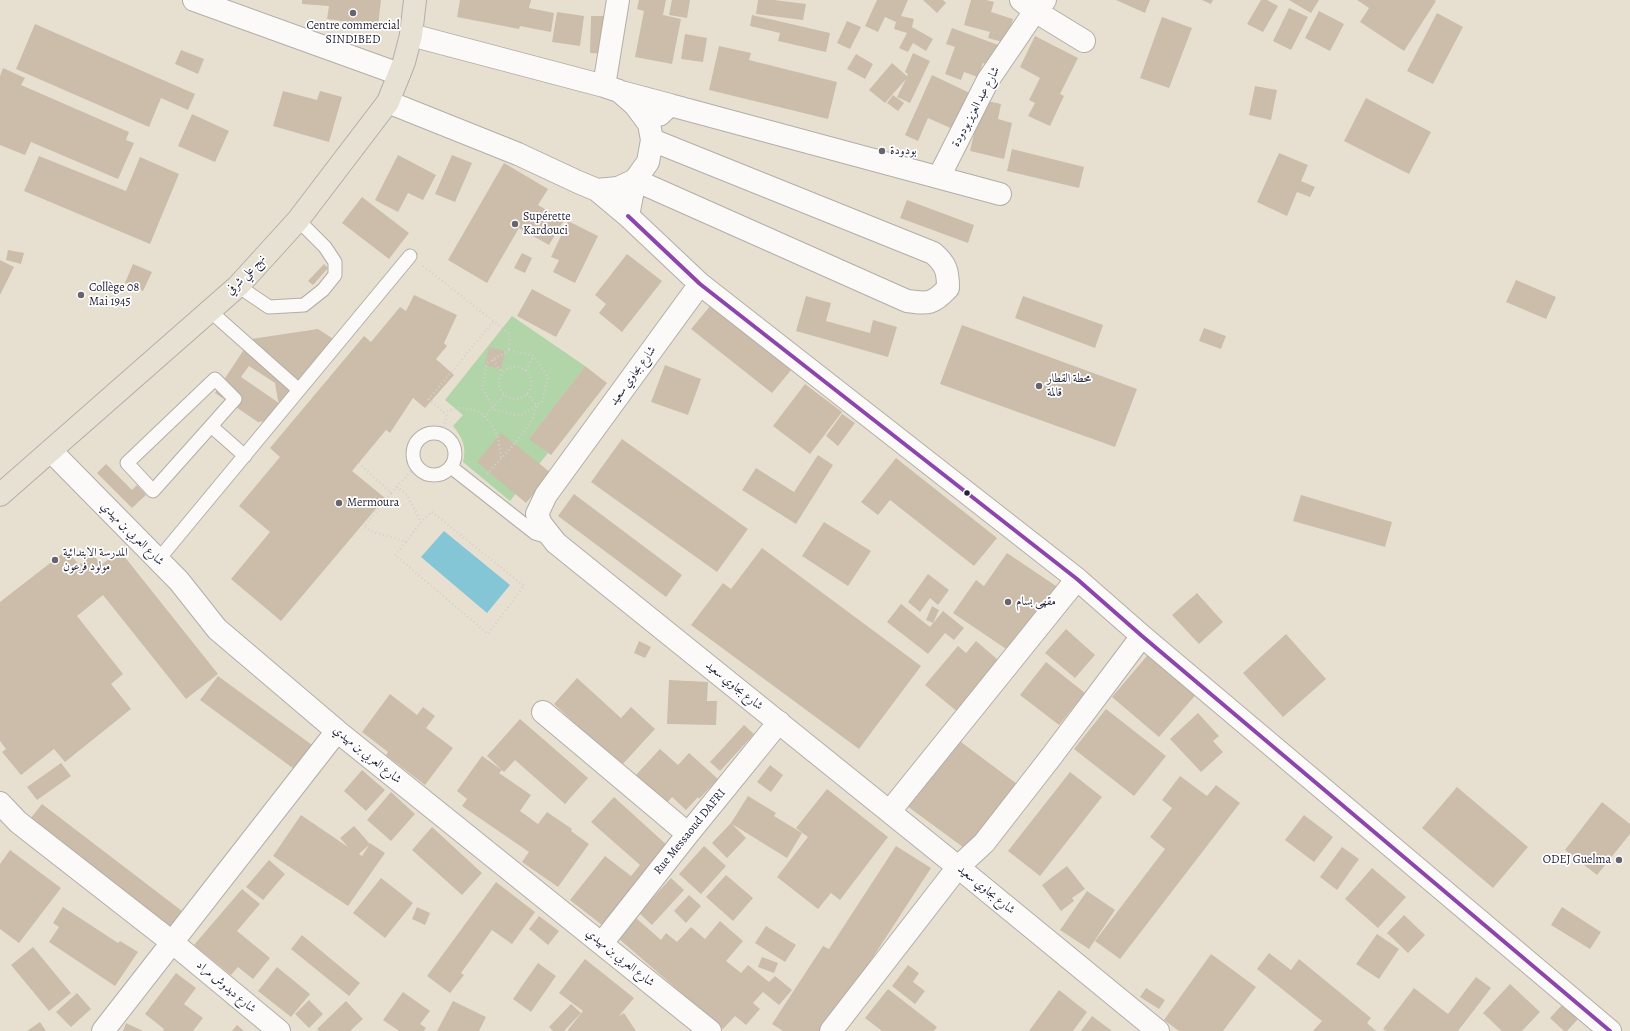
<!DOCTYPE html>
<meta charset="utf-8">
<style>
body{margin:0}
canvas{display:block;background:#e7e0d1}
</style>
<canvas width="1630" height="1031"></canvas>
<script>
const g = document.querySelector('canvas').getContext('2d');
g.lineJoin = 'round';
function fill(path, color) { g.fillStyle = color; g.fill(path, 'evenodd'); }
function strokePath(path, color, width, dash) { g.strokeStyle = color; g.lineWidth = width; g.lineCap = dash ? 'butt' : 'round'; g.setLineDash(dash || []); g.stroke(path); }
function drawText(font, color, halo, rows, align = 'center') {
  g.font = font + ' Alegreya,Amiri,serif'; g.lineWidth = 3.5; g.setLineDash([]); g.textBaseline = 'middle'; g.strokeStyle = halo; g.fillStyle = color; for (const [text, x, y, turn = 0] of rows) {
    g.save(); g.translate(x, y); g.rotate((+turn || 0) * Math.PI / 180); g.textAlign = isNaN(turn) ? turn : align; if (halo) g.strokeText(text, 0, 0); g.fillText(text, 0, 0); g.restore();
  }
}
const green = new Path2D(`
 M512,316L585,366L530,438L548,453L510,501L463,462C467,447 462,437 453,426L463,415L445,400Z`);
const water = new Path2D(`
 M444,531L510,585L487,613L421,557Z`);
const building = new Path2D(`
 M302,0H381L378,26L327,19L329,6L302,4Z
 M460,0H531L529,8L554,13L551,32L520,26L519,29L457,17Z
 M639,0H666L663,15L681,19L672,64L635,57L644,11L637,9Z
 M672,0H690L687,18L669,15Z
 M758,0H774L806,4L803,20L756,14Z
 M877,0H908L901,16L914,19L912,27L933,39L926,51L913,43L908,52L899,48L907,33L894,29L896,22L885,17L878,32L865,26Z
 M923,0H943L946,3L937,13Z
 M971,0H986L994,2L991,12L1013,19L1006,43L988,38L990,32L964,25Z
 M1116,0H1150L1145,13Z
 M1202,0H1213L1211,4Z
 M1261,0H1267L1278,6L1263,32L1247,24Z
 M1289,0H1319L1311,13Z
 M1357,0H1434L1436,1L1404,51L1360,22L1369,8Z
 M1289,8L1308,17L1291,50L1273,41Z
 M1319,11L1344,24L1330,51L1305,38Z
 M557,12L584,16L580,46L552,42Z
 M1437,13L1463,27L1433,84L1407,71Z
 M752,15L830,33L826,52L778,41L780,33L750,26Z
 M591,16H616L615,54L590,53Z
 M1162,17L1192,28L1169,88L1140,78Z
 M847,21L861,27L850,49L837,43Z
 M35,24L195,94L188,110L161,98L149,127L16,69Z
 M952,28L1001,46L993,67L983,63L978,77L964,72L961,80L945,74L955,47L946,44Z
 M685,34L707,38L703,62L681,59Z
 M1035,36L1078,58L1060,94L1064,96L1050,126L1028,116L1035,103L1029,100L1040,78L1020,67Z
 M719,46L751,53L749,60L837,82L828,119L709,90Z
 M181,50L204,59L198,74L175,64Z
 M913,53L930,61L910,103L897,97L906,79L885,103L869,90L892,63L907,76L908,74L905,72Z
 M856,54L873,64L865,79L847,69Z
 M3,68L25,78L21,85L129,132L126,140L134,143L118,179L31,142L25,155L0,145V76Z
 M932,75L972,94L955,130L928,118L918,141L905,135Z
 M1255,86L1277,90L1271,120L1249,115Z
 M283,91L317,100L320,91L342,97L329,142L273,126Z
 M893,95L904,103L898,111L887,103Z
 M1366,98L1431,132L1409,174L1344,141Z
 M982,100L1001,104L998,119L1012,123L1004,159L970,151Z
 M192,114L229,131L215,162L178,146Z
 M1012,149L1084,167L1079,188L1007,171Z
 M1279,153L1308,165L1301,181L1315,187L1310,197L1297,192L1287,216L1257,202Z
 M398,155L436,175L423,200L408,193L398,212L375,200Z
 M452,155L472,163L455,202L435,194Z
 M39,156L126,191L140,157L179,174L150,244L24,191Z
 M504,163L548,189L538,205L564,220L549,245L519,228L487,283L448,260Z
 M362,197L409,233L389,259L342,223Z
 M907,200L974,225L968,243L900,218Z
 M568,221L598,236L575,283L553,272L559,260L551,257Z
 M8,250L24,253L21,264L6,260Z
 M522,253L532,258L525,273L514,268Z
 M627,254L662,281L622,332L599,313L606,304L595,295Z
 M0,260L14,267L0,295Z
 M133,264L152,272L143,291L125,283Z
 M324,264L328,268L313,285L308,281Z
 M1516,280L1556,297L1546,319L1506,302Z
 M532,289L571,310L556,337L517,316Z
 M414,295L457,315L444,343L447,346L436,359L454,375L425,408L413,398L390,433L386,430L352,471L385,498L281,621L231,579L270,532L239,506L280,457L270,448L364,336L371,342L400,307L406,311Z
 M806,296L831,303L826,321L870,333L873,320L897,327L888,357L796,331Z
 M1023,296L1103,325L1095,348L1015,318Z
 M711,305L792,369L772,393L691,329Z
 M962,325L1137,389L1115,447L940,384Z
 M1204,328L1226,336L1221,349L1199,341Z
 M318,329L338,342L281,403L278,401L275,383L249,366L241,377L279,403L281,419L258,422L215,393L251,339Z
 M489,347L505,351L501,369L485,365Z
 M665,365L701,379L688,415L651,402Z
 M585,366L607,383L551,455L529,439Z
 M805,384L842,412L810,454L773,426Z
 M842,414L855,423L838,446L826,436Z
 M501,433L551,473L526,503L477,462Z
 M622,439L748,529L717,572L591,482Z
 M818,455L833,465L796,524L742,490L756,468L794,492Z
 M896,458L997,538L974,566L890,500L878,515L861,502Z
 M106,464L132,490L137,485L146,495L132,508L97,473Z
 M574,494L682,575L666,597L558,516Z
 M1301,495L1392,522L1385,547L1293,521Z
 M824,522L871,551L848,586L802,556Z
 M762,548L921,666L859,749L691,625L723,583L731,589Z
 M67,550L79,565L93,554L101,565L120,551L218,674L186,699L103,595L77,616L123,674L111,684L131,709L65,762L54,749L21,775L2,752L6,749L0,741V602Z
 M1007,553L1062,590L1015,655L953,613L976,580L984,586Z
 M928,574L949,590L938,605L930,598L920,612L908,602Z
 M1197,593L1223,622L1199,644L1172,615Z
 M901,604L930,627L943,611L964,628L954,640L945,633L928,654L887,622Z
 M932,606L939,610L933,623L926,620Z
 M1066,629L1095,655L1075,678L1045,653Z
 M1286,634L1326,679L1283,717L1243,673Z
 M639,641L651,647L645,658L634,653Z
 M976,641L1004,665L971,723L925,685L958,646L966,653Z
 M1152,650L1199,691L1159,737L1112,697Z
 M1046,662L1085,693L1059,725L1020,695Z
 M218,676L323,753L305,777L200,700Z
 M577,678L621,718L631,707L655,729L621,766L554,704Z
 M669,680L708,682L707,701H717L716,725L667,724Z
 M390,694L417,715L423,707L435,716L426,728L453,748L425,785L386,755L388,752L362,732Z
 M1106,709L1166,756L1134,796L1074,749Z
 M1198,713L1219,736L1213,741L1223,752L1201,772L1170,739Z
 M520,719L588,778L565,804L515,760L504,772L487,756Z
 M744,725L754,734L720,771L710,762Z
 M953,736L1021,787L971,853L903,803Z
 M660,749L678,765L689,753L718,779L699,799L698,797L686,810L672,797L666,804L635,776Z
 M482,756L502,770L499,773L531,795L520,811L538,824L547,812L572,829L571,831L589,844L558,887L522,862L529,852L462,806L467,799L457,791Z
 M61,763L71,776L37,800L27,787Z
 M770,765L783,775L771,792L757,782Z
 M362,770L385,790L366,811L344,791Z
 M1070,772L1102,797L1040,876L1008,851Z
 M1180,776L1207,796L1216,785L1240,803L1120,959L1095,941L1165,849L1150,837L1172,808L1162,800Z
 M1457,787L1528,847L1493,888L1422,828Z
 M827,789L888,837L840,900L831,893L818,909L777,877L808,837L796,828Z
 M391,792L415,814L391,841L367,820Z
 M748,796L776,813L774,816L802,833L787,858L732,824L746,838L727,858L712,843L731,823Z
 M614,797L669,847L611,932L570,900L605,856L631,876L640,865L591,822Z
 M1602,802L1630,824V834L1597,875L1565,850Z
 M42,804L182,911L166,932L26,824Z
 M301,815L348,847L340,838L354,826L370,844V843L385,853L348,906L273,856ZM369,845L362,856L359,854Z
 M1304,815L1333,837L1314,862L1285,840Z
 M432,827L482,873L462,895L412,850Z
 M704,846L726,866L701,894L679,874Z
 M896,846L931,868L825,1031H783L772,1024L823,946L829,949Z
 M1342,847L1359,859L1337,890L1320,877Z
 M10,850L61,888L19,943L0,929V864Z
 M269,860L285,874L263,900L246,887Z
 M1067,866L1085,889L1072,898L1074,901L1061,911L1042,885Z
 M1372,868L1406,897L1378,928L1345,899Z
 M726,875L753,898L733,921L706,897Z
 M381,878L413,903L385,938L353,913Z
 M671,878L684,890L652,925L639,913Z
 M496,882L535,912L512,944L492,930L461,973L464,975L450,993L427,976Z
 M242,889L260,904L237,931L270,958L253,979L238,967L231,975L194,945Z
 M1087,891L1115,910L1089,949L1060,930Z
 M689,895L701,906L686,923L674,911Z
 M63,907L118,943L120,941L138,952L115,986L49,942L59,927L53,923Z
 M417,907L430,913L425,925L412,919Z
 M1562,907L1601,932L1590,949L1551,925Z
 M1404,915L1425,935L1408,953L1387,933Z
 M539,916L559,931L548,945L529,929Z
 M636,918L661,940L666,933L677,942L691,927L705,939L720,921L743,941L726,961L741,973L748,965L769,982L775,976L792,990L779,1005L763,992L753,1003L760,1009L746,1025L735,1016L723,1029L618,938Z
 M766,926L796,945L785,962L755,943Z
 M1377,934L1399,949L1379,979L1356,964Z
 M302,935L360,983L349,996L291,949Z
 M33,947L71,993L49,1011L11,965Z
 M1269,953L1291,970L1299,959L1371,1018L1367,1023L1376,1031H1313L1322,1021L1257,969Z
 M1211,954L1256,987L1223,1031H1179L1164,1020Z
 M762,957L778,963L774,973L758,967Z
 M585,959L634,998L619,1016L624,1013L636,1031H567L583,1011L559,993Z
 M538,963L556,976L531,1012L513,999Z
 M908,965L919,973L913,982L925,991L915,1004L892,986Z
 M277,967L310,994L291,1017L258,991Z
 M176,973L196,988L184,1004L203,1018L193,1031H163L164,1029L145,1014Z
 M1476,977L1491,988L1458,1031H1386L1383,1029L1414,988L1448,1014Z
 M1510,984L1540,1012L1522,1031H1502L1483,1013Z
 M1146,988L1165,1000L1159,1009L1140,997Z
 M888,989L937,1027L934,1031H882L865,1018Z
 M1059,990L1087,1012L1073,1031H1029Z
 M403,992L430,1011L420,1024L426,1028L424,1031H399L383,1020Z
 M77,993L91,1009L71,1027L56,1012Z
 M309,1000L323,1014L309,1028L295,1014Z
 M346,1001L363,1019L350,1031H319L317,1029Z
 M453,1001L486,1017L479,1031H437Z
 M571,1004L581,1013L564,1031H553L549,1027Z
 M1562,1005L1578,1019L1567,1031H1564L1550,1018Z
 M1092,1016L1112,1031H1081Z
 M40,1022L46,1031H27Z
 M126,1023L143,1031H123Z
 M237,1025L244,1031H232Z`);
const path = new Path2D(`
 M423,266L510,334L509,350
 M509,350L534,356L548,377L542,402L520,416L495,410L482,388L487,363Z
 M493,360L502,372
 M499 383a16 16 0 1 1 32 0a16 16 0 1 1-32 0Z
 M526,370L534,356
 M443,412C464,404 483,408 494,429C499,437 500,448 501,457
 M484,417L504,395
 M441,435L447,416L429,399L494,321
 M359,463L391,493L417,465
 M487,474C505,453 529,433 537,406L527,393
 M391,493L364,527C377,535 392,536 406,542L421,522L407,495L397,487
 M406,542L395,555L488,634L524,586L432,512L421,522`);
const lane = new Path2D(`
 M238,286L269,307L304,305L323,290L335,275V262L325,247L298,220
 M210,311L299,390
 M211,426L153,491L127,463L215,379L235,399L211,426L245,456
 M413 454a21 21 0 1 1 42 0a21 21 0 1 1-42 0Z
 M451,467L535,533L548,537
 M158,560L410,256`);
const street = new Path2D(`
 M194,0L399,74
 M1021,0L1035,11L1084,41
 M604,86L618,0
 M621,92L670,105L659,115
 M388,102L518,154L578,182L597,190L618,188L635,180L648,162L652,140L649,124L635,105L619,91L604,86L411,35
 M670,105L1000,194
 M939,177L988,80L1035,11L1045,0
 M597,190L628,216L635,180L907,301C929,304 933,304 948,288C948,271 946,264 933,253L652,140
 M628,216L700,284L1077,579L1142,636L1610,1031
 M700,284L546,495L537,514L541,524L556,543L958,867L1158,1031
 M51,451L179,581L217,629L337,731L710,1031
 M543,712L688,834
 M0,803L18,822L173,943L279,1031
 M890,811L1077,579
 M602,943L688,834L779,722
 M103,1031L337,731
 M831,1031L958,867L984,843L1051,757L1142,636`);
const primary = new Path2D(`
 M0,495L238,286L298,220L388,102L404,62L411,35L415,0`);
const bus1 = new Path2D(`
 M628,216L700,284L1077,579L1142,636L1610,1031`);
const markers = [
 [353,13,4,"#676470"],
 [882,151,4,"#676470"],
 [515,224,4,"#676470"],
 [81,295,4,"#676470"],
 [1039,386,4,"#676470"],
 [967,493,3.5,"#22223b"],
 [339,503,4,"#676470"],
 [55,560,4,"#676470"],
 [1008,602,4,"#676470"],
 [1619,860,4,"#676470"]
];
const poiNames = [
 ["Centre commercial",353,26,"center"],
 ["SINDIBED",353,40,"center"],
 ["بودودة",890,151],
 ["Supérette",523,217],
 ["Kardouci",523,231],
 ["Collège 08",89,288],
 ["Mai 1945",89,302],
 ["محطة القطار",1047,379],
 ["قالمة",1047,393],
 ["Mermoura",347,503],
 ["المدرسة الابتدائية",63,553],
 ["مولود فرعون",63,567],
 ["مقهى بسام",1016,602],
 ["ODEJ Guelma",1611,860,"right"]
];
const streetNames = [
 ["شارع عبد العزيز بودودة",976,107,-62],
 ["نهج علي شرفي",246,275,-46],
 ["شارع بجاوي سعيد",633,376,-54],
 ["شارع العربي بن مهيدي",132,534,45],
 ["شارع بجاوي سعيد",734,686,39],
 ["شارع العربي بن مهيدي",367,755,39],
 ["Rue Messaoud DAFRI",690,832,-51],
 ["شارع بجاوي سعيد",986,890,39],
 ["شارع العربي بن مهيدي",620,958,39],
 ["شارع ديدوش مراد",226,987,40]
];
fill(green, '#b1d4a8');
fill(water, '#84c5d6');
fill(building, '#cbbda9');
strokePath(lane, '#b2aea7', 15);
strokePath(street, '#b2aea7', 24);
strokePath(primary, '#b2aea7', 24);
strokePath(path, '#d3d1ce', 2.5, [1, 3]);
strokePath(lane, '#fbfaf8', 13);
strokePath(street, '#fbfaf8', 22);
strokePath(primary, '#e7e1d4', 22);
strokePath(bus1, '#8e44ad', 4);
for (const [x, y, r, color] of markers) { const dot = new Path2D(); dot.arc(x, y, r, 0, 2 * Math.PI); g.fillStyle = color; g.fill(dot); strokePath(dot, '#fff', 1.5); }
drawText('12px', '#22223b', '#fff', poiNames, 'left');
drawText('12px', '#22223b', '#fff', streetNames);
</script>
